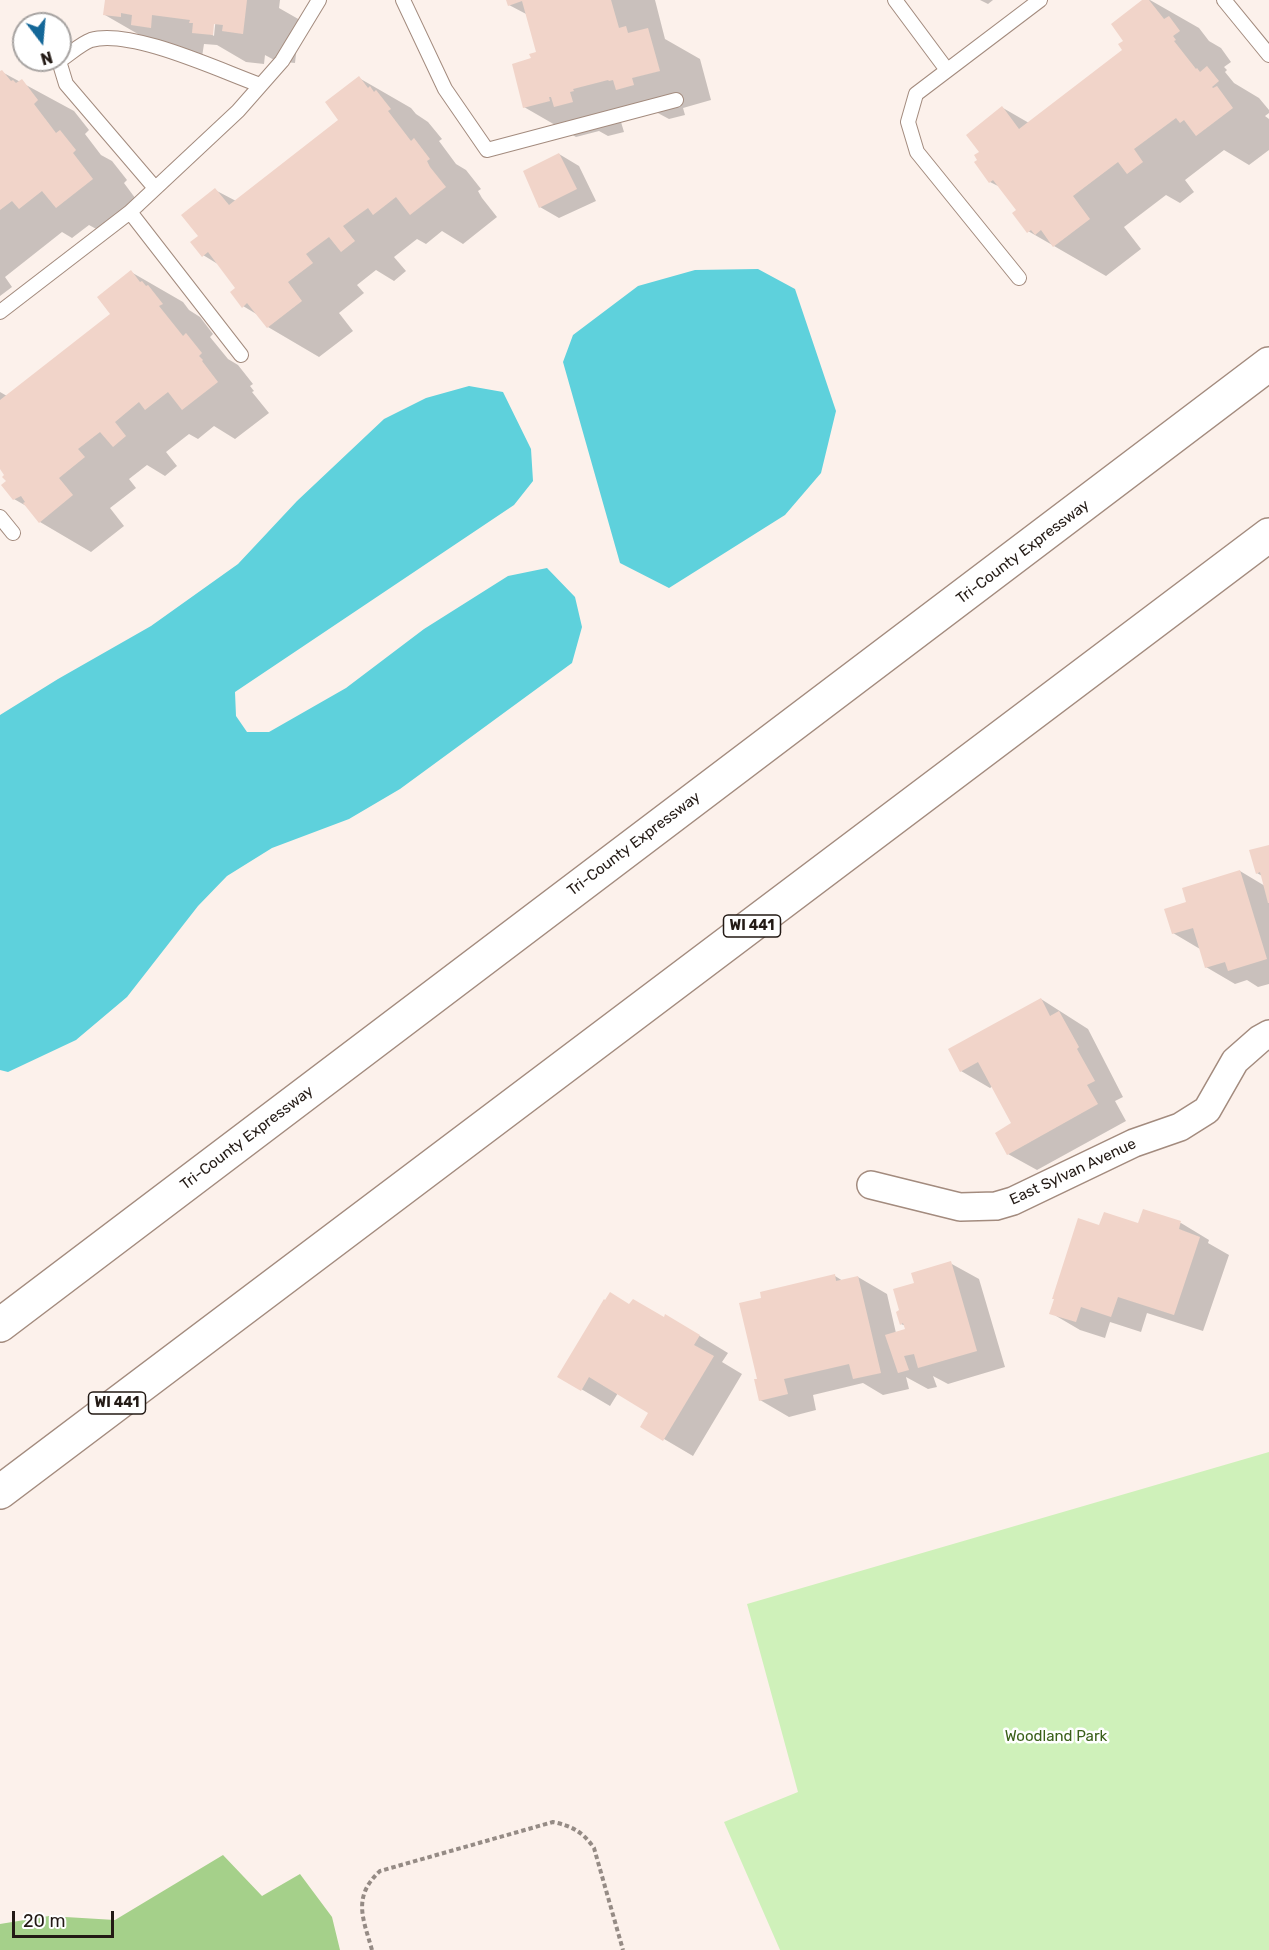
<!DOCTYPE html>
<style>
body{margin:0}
#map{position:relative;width:1269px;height:1950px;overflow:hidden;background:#fcf1eb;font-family:Rubik,sans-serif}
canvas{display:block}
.north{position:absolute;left:12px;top:12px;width:60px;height:60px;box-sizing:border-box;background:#fff;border:2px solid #a7a3a1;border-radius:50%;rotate:164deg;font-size:16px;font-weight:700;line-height:24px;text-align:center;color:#231a15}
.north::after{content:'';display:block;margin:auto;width:21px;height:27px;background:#146798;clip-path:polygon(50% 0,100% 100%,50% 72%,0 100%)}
.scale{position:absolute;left:12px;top:1911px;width:102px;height:27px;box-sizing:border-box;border:3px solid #231a15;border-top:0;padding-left:8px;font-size:18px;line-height:21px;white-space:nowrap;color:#231a15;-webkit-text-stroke:4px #fff;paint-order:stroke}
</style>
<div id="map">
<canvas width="1269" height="1950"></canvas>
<div class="north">N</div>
<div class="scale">20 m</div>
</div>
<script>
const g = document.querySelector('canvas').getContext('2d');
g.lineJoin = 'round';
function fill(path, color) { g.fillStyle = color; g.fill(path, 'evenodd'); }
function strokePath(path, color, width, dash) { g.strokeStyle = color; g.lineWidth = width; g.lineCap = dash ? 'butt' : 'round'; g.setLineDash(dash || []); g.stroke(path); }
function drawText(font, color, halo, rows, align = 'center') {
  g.font = font + ' Rubik,sans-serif'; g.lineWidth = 5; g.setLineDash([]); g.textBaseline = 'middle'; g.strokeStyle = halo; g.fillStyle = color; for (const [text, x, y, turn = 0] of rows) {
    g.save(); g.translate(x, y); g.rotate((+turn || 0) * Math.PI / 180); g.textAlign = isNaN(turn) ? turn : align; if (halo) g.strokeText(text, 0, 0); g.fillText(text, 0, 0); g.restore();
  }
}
const green = new Path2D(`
 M1269,1452V1950H780L724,1822L798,1792L747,1604Z`);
const forest = new Path2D(`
 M223,1855L262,1896L300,1874L332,1917L340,1950H0V1924L49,1916L115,1920Z`);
const water = new Path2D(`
 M758,269L795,289L836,411L821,473L785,515L669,588L620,563L563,362L573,335L638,286L695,270Z
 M469,386L503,392L531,449L533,481L514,505L235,692L236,716L247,732H269L346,688L424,629L508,576L547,568L575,597L582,627L572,663L400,789L349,819L272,848L227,876L198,906L127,997L76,1040L8,1072L0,1070V715L58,679L151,626L238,564L297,501L384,419L426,398Z`);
const shadow = new Path2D(`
 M107,0H280L279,8L300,20L295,63L276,61L265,55L264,64L246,62L217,45L204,44L202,57L157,45L105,15ZM213,16H216L214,36L211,34Z
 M508,0H655L665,39L700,59L711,100L683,108L685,115L669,119L654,111L621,122L624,132L608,136L599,131L576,137L524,107L533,59L538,53L528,15L509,5Z
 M980,0H993L988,4Z
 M1145,0H1150L1199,28L1209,41L1221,48L1231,62L1224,67L1227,70L1225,72L1234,83L1259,98L1269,110V113L1265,116L1269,119V150L1249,165L1224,150L1185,180L1194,192L1180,203L1166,195L1124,227L1141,249L1106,276L1028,231L1018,211L1000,187L990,182L979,160L981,152L1003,108L1029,123L1124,51L1126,41Z
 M2,72L74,111L89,130L85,134L101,155L112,161L127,180L124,183L144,210L109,236L89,225L72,238L62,232L5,277L12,287L0,296V73Z
 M359,78L411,108L416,114L428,122L442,139L439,141L456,164L466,170L481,189L478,191L482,198L497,217L463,244L442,231L426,244L417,239L394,257L406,271L394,281L376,270L357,285L364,293L339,313L353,331L319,357L268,327L258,315L243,306L237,288L221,266L203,255L200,236L215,190L236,201L340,120Z
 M559,154L579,166L596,201L559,218L540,207Z
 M131,272L183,302L189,310L200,317L213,334L210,337L228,359L238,365L253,384L250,386L254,391L252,392L269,413L235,439L214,426L198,439L189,434L166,452L177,466L165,476L147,465L129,479L136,488L110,508L124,526L91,552L40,522L28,507L14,499L6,475L0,467V392L7,396L112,314Z
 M1269,846V984L1258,987L1247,980L1235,984L1206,967L1200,949L1173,933L1188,903L1240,871L1265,886L1262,876L1257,873Z
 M1041,999L1088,1029L1123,1097L1115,1101L1126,1121L1037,1170L1008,1154L1013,1124L993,1086L990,1088L961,1071Z
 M1181,1223L1209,1240L1208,1243L1229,1255L1203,1331L1147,1313L1141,1332L1110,1322L1105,1338L1080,1330L1051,1313L1100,1227Z
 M950,1263L979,1279L1005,1367L948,1384L933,1376L937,1387L928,1389L906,1377L909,1389L883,1395L863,1383L813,1395L816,1410L789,1417L760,1400L759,1380L835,1276L843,1281L858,1277L887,1294L896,1333L907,1330L906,1326L901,1324L916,1284Z
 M630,1306L695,1333L728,1353L722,1362L742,1374L693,1456L642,1426L650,1412L618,1393L610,1406L559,1376Z`);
const building = new Path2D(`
 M105,0H247L243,34L222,31L223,25L214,24L213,35L192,33L193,23H189L190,20L152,15L151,28L131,25L132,15L121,13V17L103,15Z
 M506,0H611L619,28L626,26L628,33L648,28L660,71L632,78L634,85L616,90L613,80L609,81L608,80L573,89L574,91L570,92L573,102L554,107L551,97H549L550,101L523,108L512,64L531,58L529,54L536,52L522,1L508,6Z
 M1142,0H1149L1164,19L1169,16L1180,31L1173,36L1176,40L1174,41L1196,69L1197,68L1200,72L1207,66L1219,81L1212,87L1213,88L1217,86L1233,108L1196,136L1184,120L1180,123L1176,118L1134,149L1143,162L1127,174L1118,162L1073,196L1090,219L1053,247L1041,230L1035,235L1031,230L1027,233L1012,213L1016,210L993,180L989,183L974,162L977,160L974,155L979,152L966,135L1002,106L1019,129L1122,50L1118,44L1123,41L1111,24Z
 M2,70L11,81L13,80L16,83L22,79L38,100L34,104L56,133L60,130L76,150L73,153L93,179L56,208L42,191L19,209L12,201L0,210V71Z
 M359,76L368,88L370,86L374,92L376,90L391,109L388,111L411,141L414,138L430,159L427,161L430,167L446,187L410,215L396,197L373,215L368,208L343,226L355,241L341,252L329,237L306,254L313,263L288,282L302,301L267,328L247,303L242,308L230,292L235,288L208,252L202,257L190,242L198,236L181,215L215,188L229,205L338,120L325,102Z
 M559,153L577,189L539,208L523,171Z
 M131,270L140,282L142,281L146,286L148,285L163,304L159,306L183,336L186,333L202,353L199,356L203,360L202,361L218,382L182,410L168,392L145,410L139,402L115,422L126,436L113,447L100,432L78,449L85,457L59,478L73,495L39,523L23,503L25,502L21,496L13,500L1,485L6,481L2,477L4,475L0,469V400L110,314L97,297Z
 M1269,845V903H1268L1260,872L1256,874L1249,850Z
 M1240,870L1267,959L1228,971L1225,962L1205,968L1193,928L1172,934L1164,909L1186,902L1182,888Z
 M1041,998L1050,1016L1059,1011L1079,1047L1077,1049L1095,1081L1087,1085L1098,1104L1007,1155L995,1133L1011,1123L978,1062L960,1072L948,1049Z
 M1143,1209L1181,1221L1179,1229L1200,1237L1174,1315L1118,1297L1111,1317L1081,1307L1076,1322L1049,1314L1054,1299H1052L1078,1218L1099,1225L1104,1212L1138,1223Z
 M951,1261L977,1351L918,1368L914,1354L904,1356L909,1370L898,1373L885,1335L905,1329L903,1323L900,1325L896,1312L899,1310L893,1289L914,1283L911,1273Z
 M835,1274L836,1281L858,1276L881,1373L853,1379L849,1364L784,1379L788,1394L759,1401L754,1379H757L739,1303L761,1298L760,1292Z
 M610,1292L629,1304L633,1299L664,1317L665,1314L700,1335L694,1345L714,1356L663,1441L640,1427L648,1413L589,1377L581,1391L557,1377L604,1299L605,1300Z`);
const path = new Path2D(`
 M372,1950C363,1918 352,1897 380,1871L553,1822C572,1826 583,1832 594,1848L623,1950`);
const lane = new Path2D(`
 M403,0L445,89L487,150L676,100
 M895,0L947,70
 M1224,0L1269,55
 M155,188L66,84L59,61C69,55 80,44 91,40C130,28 221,71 260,85
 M130,212L241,355
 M1019,278L917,152L908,122L916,94L1040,0
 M0,312L130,212L238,111L282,61L319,0
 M0,517L13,533`);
const street = new Path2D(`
 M871,1185L960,1207L996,1206L1013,1201L1134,1143L1180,1127L1207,1110L1235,1061L1260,1039L1269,1034`);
const highway = new Path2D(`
 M0,1325L1269,364
 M0,1492L1269,535`);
const shields = [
 [752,926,57],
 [117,1403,57]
];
const shieldNames = [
 ["WI 441",752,926],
 ["WI 441",117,1403]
];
const streetNames = [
 ["Tri-County Expressway",1023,552,-37],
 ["Tri-County Expressway",634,844,-37],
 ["Tri-County Expressway",247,1138,-37],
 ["East Sylvan Avenue",1073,1172,-25]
];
const parkNames = [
 ["Woodland Park",1056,1737]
];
fill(green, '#cff1ba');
fill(forest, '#a5d08a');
fill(water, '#5ed1dc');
fill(shadow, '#0003');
fill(building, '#f1d4c9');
strokePath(lane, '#a38b7e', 16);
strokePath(street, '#a38b7e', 30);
strokePath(highway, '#a38b7e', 36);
strokePath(path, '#958b85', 4, [4.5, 3]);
strokePath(lane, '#fff', 14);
strokePath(street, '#fff', 27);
strokePath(highway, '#fff', 33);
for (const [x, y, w] of shields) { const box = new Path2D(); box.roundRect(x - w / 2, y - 11, w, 22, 4.5); g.fillStyle = '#fff'; g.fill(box); strokePath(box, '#231a15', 1.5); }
drawText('bold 14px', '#231a15', null, shieldNames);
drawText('15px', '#231a15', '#fff', streetNames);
drawText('15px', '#3a6019', '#fff', parkNames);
</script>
